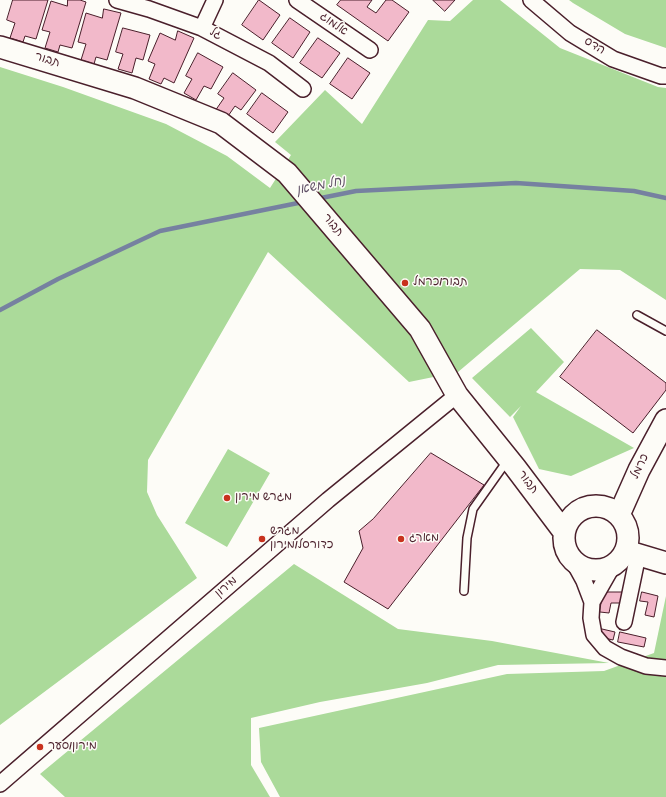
<!DOCTYPE html>
<meta charset="utf-8">
<style>
body{margin:0}
canvas{display:block;background:#fdfcf7}
</style>
<canvas width="666" height="797"></canvas>
<script>
const g = document.querySelector('canvas').getContext('2d');
g.lineJoin = 'round';
function fill(path, color) { g.fillStyle = color; g.fill(path, 'evenodd'); }
function strokePath(path, color, width, dash) { g.strokeStyle = color; g.lineWidth = width; g.lineCap = dash ? 'butt' : 'round'; g.setLineDash(dash || []); g.stroke(path); }
function drawText(font, color, halo, rows, align = 'center') {
  g.font = font + ' "Gochi Hand","Playpen Sans Hebrew",sans-serif'; g.lineWidth = 3; g.setLineDash([]); g.textBaseline = 'middle'; g.strokeStyle = halo; g.fillStyle = color; for (const [text, x, y, turn = 0] of rows) {
    g.save(); g.translate(x, y); g.rotate((+turn || 0) * Math.PI / 180); g.textAlign = isNaN(turn) ? turn : align; if (halo) g.strokeText(text, 0, 0); g.fillText(text, 0, 0); g.restore();
  }
}
const green = new Path2D(`
 M473,0H500L560,48L658,87L666,88V300L620,270L580,269L458,372L409,382L268,252L148,460L147,492L157,515L197,578L0,725V67L63,87L166,124L227,156L270,188L291,155L275,142L325,90L362,124L428,20L450,21Z
 M569,0H666V48L625,34L573,3Z
 M531,328L564,362L536,392L634,448L571,476L539,469L513,417L521,406L510,417L472,378Z
 M228,449L270,473L227,547L185,523Z
 M294,564L398,629L492,641L609,663L498,665L427,683L320,702L251,718V765L270,797H65L40,774Z
 M666,596V797H280L261,762L259,728L507,674L604,671L654,653Z`);
const stream = new Path2D(`
 M316,199L356,191L516,183L634,191L666,198
 M0,310L58,279L160,231L303,202`);
const building = new Path2D(`
 M13,0H48L36,39L25,36L23,42L10,38L15,23L7,20Z
 M68,0H80L86,2L72,48L60,45L58,52L45,48L50,32L42,30L51,1L67,6Z
 M259,0L280,15L263,40L242,25Z
 M341,0H372L367,7L376,13L386,0H392L409,12L388,41L337,5Z
 M433,0H455L445,11Z
 M104,9L121,13L107,60L96,57L94,64L81,60L86,44L78,42L86,13L102,18Z
 M290,18L310,32L293,58L272,43Z
 M123,28L150,35L143,60L136,58L132,73L118,69L123,54L116,52Z
 M178,31L194,38L174,83L164,78L161,84L149,79L155,64L148,61L160,33L175,40Z
 M318,38L340,53L322,78L300,63Z
 M198,53L223,67L211,89L204,86L196,100L184,93L192,79L186,76Z
 M348,58L370,73L352,99L330,84Z
 M233,73L256,90L241,110L235,106L226,119L215,111L224,98L218,94Z
 M262,93L288,112L273,133L247,114Z
 M597,330L666,383V390L633,433L560,377Z
 M431,453L484,485L388,609L344,582L363,548L359,531L373,519Z
 M603,592H622V603H611L609,613L600,612Z
 M642,592L658,596L654,617L645,615L648,602L640,601Z
 M602,629L615,632L613,640L600,637Z
 M620,632L646,638L644,647L618,642Z`);
const lane = new Path2D(`
 M637,315L666,331
 M464,591L467,538L473,509L507,461`);
const street = new Path2D(`
 M117,0L149,9L202,28L269,63L303,89
 M297,0L370,50
 M531,0L570,33L613,59L661,76H666
 M202,28L215,0
 M573,561L584,581L592,602L591,618L594,635L605,648L621,657L646,666L666,668
 M592,602L612,567
 M624,622L638,555
 M0,784L328,500L457,395`);
const secondary = new Path2D(`
 M0,47L135,88L221,123L287,173L420,329L457,395L515,467L564,532
 M564 538a32 32 0 1 1 64 0a32 32 0 1 1-64 0Z
 M619,515L639,470L666,420
 M626,551L666,563`);
const markers = [
 [405,283,4,"#c8321e"],
 [227,498,4,"#c8321e"],
 [262,539,4,"#c8321e"],
 [401,539,4,"#c8321e"],
 [40,747,4,"#c8321e"]
];
const streetNames = [
 ["אלמוג",333,25,35],
 ["גל",215,35,28],
 ["הדס",594,47,31],
 ["תבור",47,61,17],
 ["תבור",332,226,50],
 ["כרמל",641,467,-64],
 ["תבור",527,483,53],
 ["מירון",227,588,-41]
];
const poiNames = [
 ["תבור/כרמל",413,283],
 ["מגרש מירון",235,498],
 ["מגרש",270,532],
 ["כדורסל/מירון",270,546],
 ["מארג",409,539],
 ["מירון/סער",48,747]
];
const waterNames = [
 ["נחל משאן",321,187,-12]
];
fill(green, '#abda9a');
strokePath(stream, '#7681a0', 4.5);
fill(building, '#f2b9ca');
strokePath(building, '#4a1f2b', 1);
strokePath(lane, '#4a1f2b', 10);
strokePath(street, '#4a1f2b', 18);
strokePath(secondary, '#4a1f2b', 24);
strokePath(lane, '#fdfcf7', 7);
strokePath(street, '#fdfcf7', 15);
strokePath(secondary, '#fdfcf7', 21);
for (const [x, y, r, color] of markers) { const dot = new Path2D(); dot.arc(x, y, r, 0, 2 * Math.PI); g.fillStyle = color; g.fill(dot); strokePath(dot, '#fdfcf7', 1.5); }
drawText('12px', '#4a1f2b', '#fdfcf7', streetNames);
drawText('12px', '#4a1f2b', '#fdfcf7', poiNames, 'left');
drawText('italic 13px', '#605066', '#fdfcf7', waterNames);
</script>
